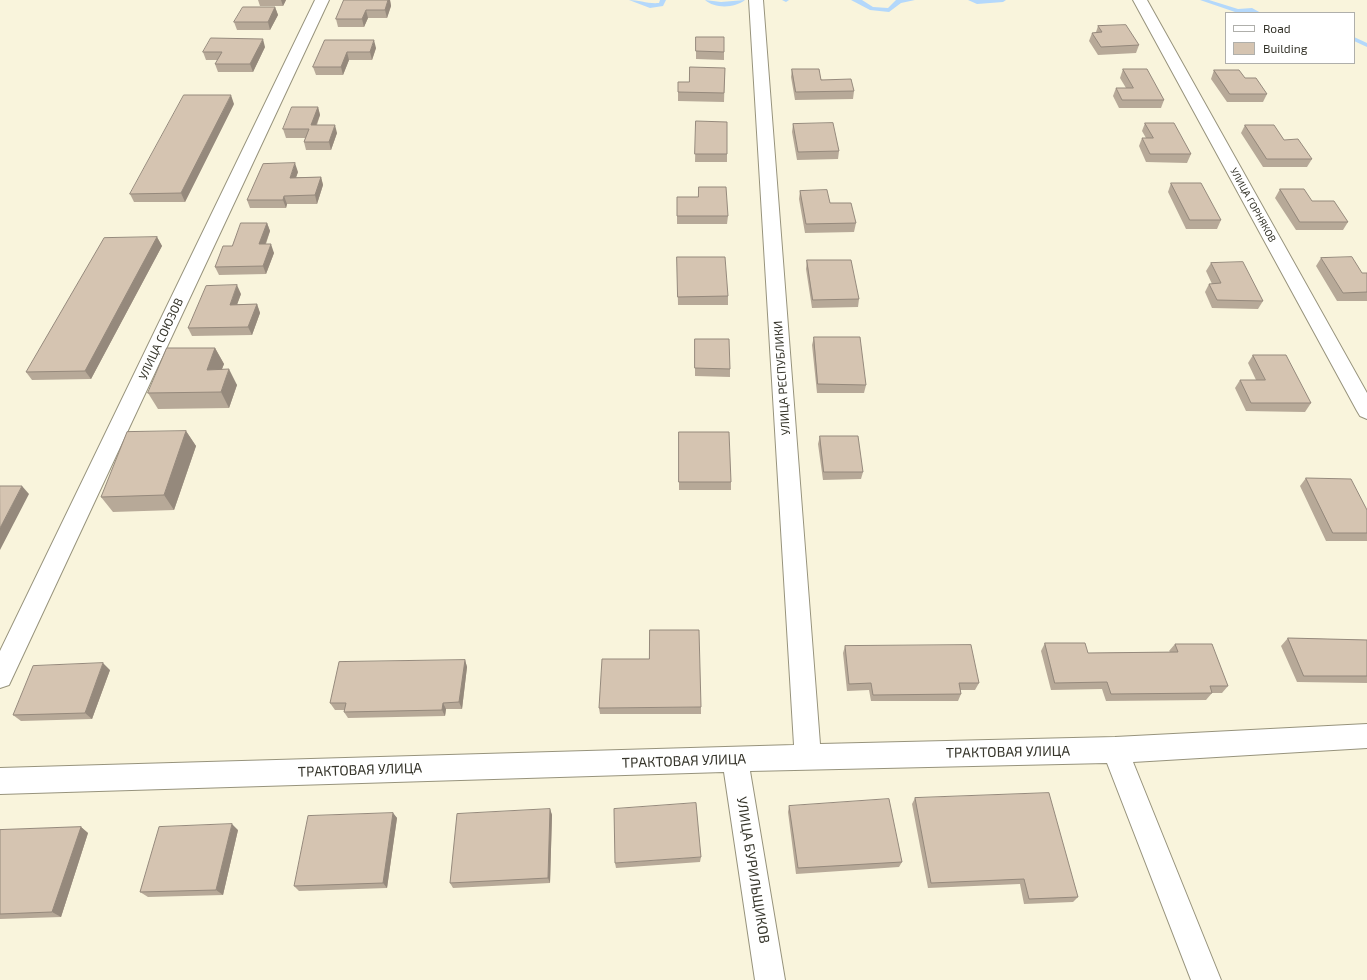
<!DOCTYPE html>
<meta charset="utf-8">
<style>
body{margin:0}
#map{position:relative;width:1367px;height:980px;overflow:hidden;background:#f9f4dc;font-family:"Exo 2",sans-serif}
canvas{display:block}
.legend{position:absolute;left:1225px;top:12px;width:130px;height:52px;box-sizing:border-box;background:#fff;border:1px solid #afafab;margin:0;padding:5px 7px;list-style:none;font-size:12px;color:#37362c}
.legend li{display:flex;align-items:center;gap:8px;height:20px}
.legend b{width:20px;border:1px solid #afafab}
</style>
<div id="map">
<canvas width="1367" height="980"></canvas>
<ul class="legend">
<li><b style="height:5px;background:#fff"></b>Road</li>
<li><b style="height:11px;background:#d5c4b1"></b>Building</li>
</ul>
</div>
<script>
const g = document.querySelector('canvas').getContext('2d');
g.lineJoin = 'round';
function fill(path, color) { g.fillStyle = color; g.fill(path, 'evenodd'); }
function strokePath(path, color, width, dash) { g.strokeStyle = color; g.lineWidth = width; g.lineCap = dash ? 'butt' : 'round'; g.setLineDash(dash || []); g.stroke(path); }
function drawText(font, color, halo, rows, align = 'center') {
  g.font = font + ' "Exo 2",sans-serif'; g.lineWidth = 4; g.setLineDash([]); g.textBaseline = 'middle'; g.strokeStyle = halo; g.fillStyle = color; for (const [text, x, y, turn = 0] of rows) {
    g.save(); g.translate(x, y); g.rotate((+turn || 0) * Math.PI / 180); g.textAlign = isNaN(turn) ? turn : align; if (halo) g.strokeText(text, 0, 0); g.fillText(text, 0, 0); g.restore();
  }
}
const stream = new Path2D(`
 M629,0C639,0 648,4 659,3L660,0H666L663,6L650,8Z
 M705,0L721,2L745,0C735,8 715,9 705,0Z
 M782,0H789L786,2Z
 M851,0H862L873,7L888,8L896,0H915L901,3L889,12L870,10Z
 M968,0H1006L1003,2L977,4Z
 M1200,0H1209L1238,9L1252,8L1261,13H1238Z
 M1354,37L1367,43V47L1354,41Z`);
const minor = new Path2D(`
 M315,0H329L9,685L0,688V651Z
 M749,0H763L820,744L1115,737L1367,724V748L1133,762L1221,980H1191L1107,763L750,771L785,980H755L724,772L0,794V768L794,745Z
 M1133,0H1147L1367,393V419L1360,416L1357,411Z`);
const wall = new Path2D(`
 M258,0H286L283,6H260Z
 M344,0H390L391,6L387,18H368L364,27H338L336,19Z
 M275,7L278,15L270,30H237L234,22Z
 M1098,26L1139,45L1136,53L1098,55L1089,41L1092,33L1096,32Z
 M696,37L724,52V60L696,59Z
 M325,40L376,48L372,60H349L343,75H316L313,67Z
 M265,47L253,72H218L215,64L218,60H206L203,52Z
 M725,68L724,102L678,101V92L689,82Z
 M792,69L854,91L853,99L795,100L791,77Z
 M1123,69L1164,100L1161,108H1119L1113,96L1116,88H1126L1120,78Z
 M1214,70L1245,78L1267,94L1263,102H1227L1211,79Z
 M234,104L185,202H134L130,194Z
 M318,107L320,115L317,125L337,133L331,150H306L304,142L305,138H286L283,129Z
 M696,121L727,154V162H695Z
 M1145,123L1191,154L1187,163L1146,162L1139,146L1142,138H1146L1142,131Z
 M793,124L839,151L838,159L797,160L792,132Z
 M1245,125L1284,140L1312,159L1307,167H1263L1241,133Z
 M298,172L296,177H321L323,185L317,204H287L286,208H250L247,200Z
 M1171,183L1221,220L1217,229H1186L1168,192Z
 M1280,189L1312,201L1348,222L1343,230H1296L1275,198Z
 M800,191L830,203L856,223L854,232L805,233L799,199Z
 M677,197H698L728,216L727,224H677Z
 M267,223L270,231L266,244L274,253L266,274L219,275L215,267L232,246Z
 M157,237L162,246L91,379L32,380L26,372Z
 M677,257L728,296V305H678Z
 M1321,258L1362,273H1367V301H1337L1316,266Z
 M807,260L859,299L858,307L812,308L806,269Z
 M1211,263L1263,301L1258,309L1212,308L1205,292L1209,284H1212L1206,271Z
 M241,294L237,304H257L260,313L252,335L192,336L188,328Z
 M814,337L866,385L864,393H817L812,345Z
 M695,339L730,369V377L695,376Z
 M215,348L224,364L222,369L237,385L229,408L158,409L148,393Z
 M1253,355L1311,403L1305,412L1246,411L1235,388L1240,380H1256L1248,363Z
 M186,431L196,446L174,510L113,512L101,497Z
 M679,432L731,482V490H679Z
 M820,436L863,472L861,479L823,480L818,444Z
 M1306,478L1367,510V541H1326L1300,486Z
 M1288,638L1367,640V683L1297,682L1281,646Z
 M1045,643L1088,653L1170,652L1169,651L1175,644L1228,686L1222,693H1212L1206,700L1106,701L1102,689L1051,690L1041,651Z
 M845,646L979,683L975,690H960L961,694L958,701H871L869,690L847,691L843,653Z
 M465,660L467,667L462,709H446L445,716L348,718L344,712V710H335L330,703Z
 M110,670L92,719L21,721L13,715Z
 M701,707V714H600L599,708Z
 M915,798L1078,897L1073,902L1024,904L1020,884L928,888L912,804Z
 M789,806L902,862L899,867L796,874L788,812Z
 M550,809L552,815L550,883L453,888L450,883Z
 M393,813L397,818L387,888L299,891L294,886Z
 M81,827L88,833L61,917L0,919V830Z
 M238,830L223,895L148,897L140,892Z
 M701,857L700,862L616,868L615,863Z`);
const shadedWall = new Path2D(`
 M281,0H286L283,6Z
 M388,0H390L391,6L387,18L385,10Z
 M275,7L278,15L270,30L268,22Z
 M366,10L368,18L364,27L362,19Z
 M263,39L265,47L253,72L250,64Z
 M374,40L376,48L372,60L370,52Z
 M347,52L349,60L343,75L341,67Z
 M231,95L234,104L185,202L181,193Z
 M318,107L320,115L313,133L311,125Z
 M335,125L337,133L331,150L329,142Z
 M295,163L298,172L293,186L290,178Z
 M321,177L323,185L317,204L315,195Z
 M284,196L287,204L286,208L283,200Z
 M267,223L270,231L262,253L259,244Z
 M157,237L162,246L91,379L85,371Z
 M271,244L274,253L266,274L263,266Z
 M237,285L241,294L234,313L230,305Z
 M257,304L260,313L252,335L248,327Z
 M215,348L224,364L215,386L207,370Z
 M229,369L237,385L229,408L221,392Z
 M186,431L196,446L174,510L164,495Z
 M22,486L29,494L0,550V528Z
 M465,660L467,667L462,709L459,702Z
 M103,663L110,670L92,719L85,713Z
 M443,703L446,709L445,716L442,710Z
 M550,809L552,815L550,883L548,878Z
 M393,813L397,818L387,888L383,883Z
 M232,824L238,830L223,895L216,890Z
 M81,827L88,833L61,917L52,912Z`);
const building = new Path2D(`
 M344,0H388L385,10H366L362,19H336Z
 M243,7H275L268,22H234Z
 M1126,25L1139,45L1101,47L1092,33L1102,32L1098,26Z
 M696,37H724V52L696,51Z
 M211,38L263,39L250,64H215L222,52H203Z
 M325,40H374L370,52H347L341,67H313Z
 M690,67L725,68L724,93L678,92V82H689Z
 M792,69H819L821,80L851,79L854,91L796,92Z
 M1123,69H1147L1164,100H1122L1116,88H1133Z
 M1214,70H1239L1245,78H1256L1267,94H1230Z
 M184,95H231L181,193L130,194Z
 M292,107H318L311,125H335L329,142H304L309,129H283Z
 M696,121L727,122V154H695Z
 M833,123L839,151L798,152L793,124Z
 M1145,123H1174L1191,154H1150L1142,138H1153Z
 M1245,125H1274L1284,140L1298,139L1312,159H1267Z
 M295,163L290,178L321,177L315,195L284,196L283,200H247L263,164Z
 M1171,183H1201L1221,220H1190Z
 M699,187H726L728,216H677V197H698Z
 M1280,189H1304L1312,201H1334L1348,222H1300Z
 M827,190L830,203H851L856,223L806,224L800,191Z
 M241,223H267L259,244H271L263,266L215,267L223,246H232Z
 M157,237L85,371L26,372L104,238Z
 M677,257H725L728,296L678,297Z
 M1352,257L1362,273H1367V292L1343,293L1321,258Z
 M807,260H851L859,299L813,300Z
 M1243,262L1263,301L1217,300L1209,284L1221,283L1211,263Z
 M237,285L230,305L257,304L248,327L188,328L206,286Z
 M814,337H860L866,385L818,384Z
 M695,339H729L730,369L695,368Z
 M167,348H215L207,370L229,369L221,392L148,393Z
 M1253,355H1286L1311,403H1251L1240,380H1265Z
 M186,431L164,495L101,497L127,432Z
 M679,432H729L731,482H679Z
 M820,436H858L863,472H824Z
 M1306,478L1351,479L1367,510V533H1333Z
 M0,486H22L0,528Z
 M650,630H699L701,707L599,708L602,659H649Z
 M1288,638L1367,640V676H1304Z
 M1045,643H1085L1088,653L1178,652L1175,644H1212L1228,686H1210L1212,693L1111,694L1107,682L1055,683Z
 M971,645L979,683H959L961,694L873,695L871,683L849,684L845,646Z
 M465,660L459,702L443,703L442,710L344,712L346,703H330L339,662Z
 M103,663L85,713L13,715L33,666Z
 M1049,793L1078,897L1029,899L1024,879L931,883L915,798Z
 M889,799L902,862L798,868L789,806Z
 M696,803L701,857L615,863L614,809Z
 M550,809L548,878L450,883L457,814Z
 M393,813L383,883L294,886L308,816Z
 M232,824L216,890L140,892L159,827Z
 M81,827L52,912L0,914V830Z`);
const farStreetnames = [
 ["УЛИЦА ГОРНЯКОВ",1253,205,61]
];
const streetNames = [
 ["УЛИЦА СОЮЗОВ",161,339,-65],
 ["УЛИЦА РЕСПУБЛИКИ",782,378,-94]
];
const nearStreetnames = [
 ["ТРАКТОВАЯ УЛИЦА",1008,752,-1],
 ["ТРАКТОВАЯ УЛИЦА",684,761,-2],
 ["ТРАКТОВАЯ УЛИЦА",360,770,-2],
 ["УЛИЦА БУРИЛЬЩИКОВ",753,870,81]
];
fill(stream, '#b4d8fb');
strokePath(minor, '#97937c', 2);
fill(minor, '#fff');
fill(wall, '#b7a998');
fill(shadedWall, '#95897c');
fill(building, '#d5c4b1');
strokePath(building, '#95897c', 1);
drawText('10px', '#37362c', '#fff', farStreetnames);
drawText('12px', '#37362c', '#fff', streetNames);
drawText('14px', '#37362c', '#fff', nearStreetnames);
</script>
